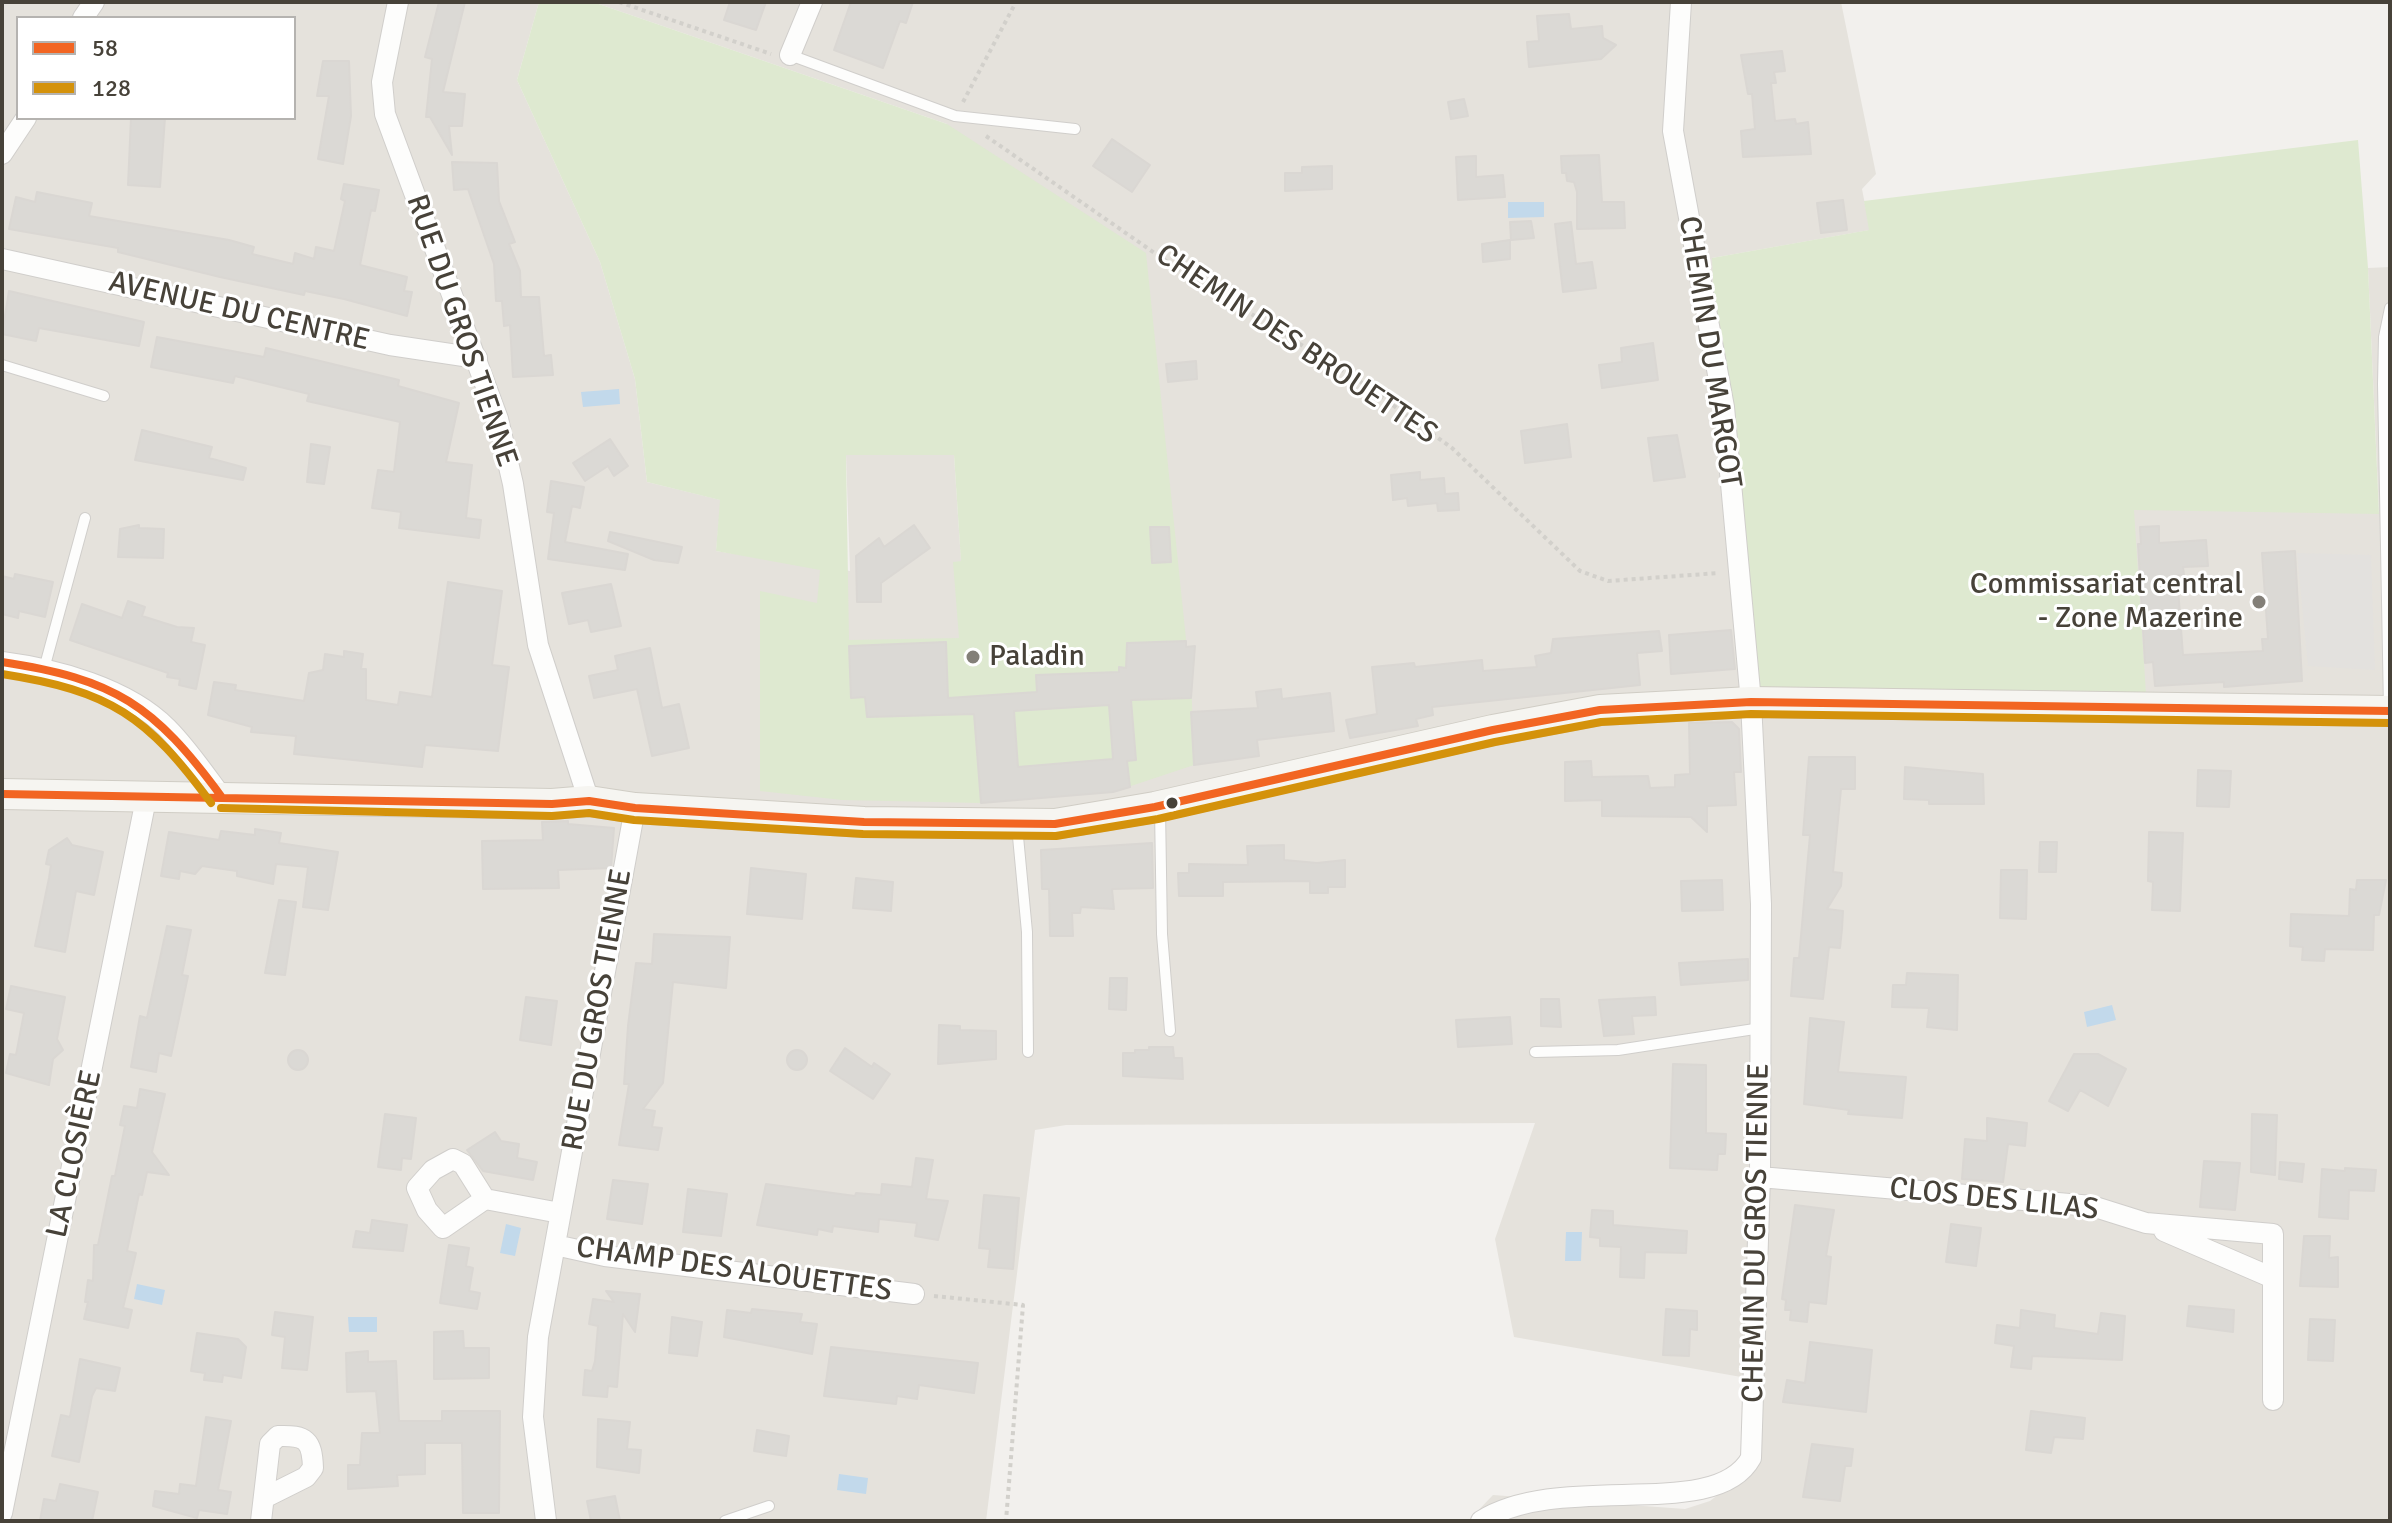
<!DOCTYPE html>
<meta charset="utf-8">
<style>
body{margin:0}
#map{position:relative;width:2392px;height:1523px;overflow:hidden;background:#f2f0ed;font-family:Signika,sans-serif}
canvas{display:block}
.frame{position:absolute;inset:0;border:4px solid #474239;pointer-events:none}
.legend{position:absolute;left:16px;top:16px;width:280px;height:104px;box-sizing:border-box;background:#fff;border:2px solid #b5b3b0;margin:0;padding:10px 14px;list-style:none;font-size:24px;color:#474239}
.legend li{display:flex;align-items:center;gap:16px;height:40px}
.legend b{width:40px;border:2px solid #b5b3b0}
</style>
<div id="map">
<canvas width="2392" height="1523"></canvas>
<div class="frame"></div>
<ul class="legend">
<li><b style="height:10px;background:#f26522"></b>58</li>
<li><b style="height:10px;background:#d4920b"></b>128</li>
</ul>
</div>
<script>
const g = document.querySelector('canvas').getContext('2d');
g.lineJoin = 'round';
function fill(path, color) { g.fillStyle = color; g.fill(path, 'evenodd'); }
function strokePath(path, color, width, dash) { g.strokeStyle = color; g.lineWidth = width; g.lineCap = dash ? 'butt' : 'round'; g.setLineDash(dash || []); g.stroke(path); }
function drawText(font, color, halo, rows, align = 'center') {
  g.font = font + ' Signika,sans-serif'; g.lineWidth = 6; g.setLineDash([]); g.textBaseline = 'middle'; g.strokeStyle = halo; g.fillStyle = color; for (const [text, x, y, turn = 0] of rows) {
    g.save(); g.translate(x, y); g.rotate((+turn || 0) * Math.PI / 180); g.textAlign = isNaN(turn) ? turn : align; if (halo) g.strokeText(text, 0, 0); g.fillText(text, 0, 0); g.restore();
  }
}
const residential = new Path2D(`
 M2,2H539L517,80L600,262L635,379L647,482L721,500L716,551L850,571L846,455H954L961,561L947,124L593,2H1841L1876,174L1862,189L1870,230L1712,258L2133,509L2379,513L2368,268L2390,267V1521H1468L1493,1495L1685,1509L1710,1501L1733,1483L1764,1381L1514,1337L1495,1239L1535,1123L1066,1125L1035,1130L986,1521H2ZM18,18H294V118H18Z`);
const green = new Path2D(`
 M539,2H593L947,124L1146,253L1186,639V671L1191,673L1194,765L1113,792L981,803L842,800L760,791V591L817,603L820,570L716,551L720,500L647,482L635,379L600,262L517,80ZM846,455H954L961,561L953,562L959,638L849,640Z
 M2358,140L2368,268L2379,514L2134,510L2146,694H1749L1718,390L1712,258L1869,230L1864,201Z`);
const parking = new Path2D(`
 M2297,553L2371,555L2375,670L2308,666Z`);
const water = new Path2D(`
 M1508,202H1544V217L1508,218Z
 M619,389L620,404L583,407L581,392Z
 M2112,1005L2116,1020L2087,1027L2084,1012Z
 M506,1224L521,1228L515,1256L500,1253Z
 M1566,1232H1582L1581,1261H1565Z
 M137,1284L165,1290L162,1305L134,1299Z
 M348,1317H377V1332H349Z
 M839,1474L868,1478L866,1494L837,1490Z`);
const building = new Path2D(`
 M439,2H465L443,92L465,94L462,126H449L452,155L430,117H426L432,59L425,57Z
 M730,2H766L756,30L724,20Z
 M851,2H913L906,23L900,21L883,68L834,50Z
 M1569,14L1571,29L1602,26L1603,38L1616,45L1601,59L1529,67L1527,42L1539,41L1537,16Z
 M1782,51L1785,71L1774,72L1776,83H1771L1775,121L1795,119L1796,124L1808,122L1811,154L1743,157L1741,131L1755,129L1752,94H1748L1741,55Z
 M323,61H349L351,116L343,164L318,159L329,96H317Z
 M1464,99L1468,116L1451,119L1448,102Z
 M131,118H165L160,187L128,185Z
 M1112,139L1150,165L1132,192L1093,166Z
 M1599,155L1602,202H1624L1625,228L1577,229V192L1574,182L1567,181L1566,173H1562L1561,156Z
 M1476,156V177L1503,175L1505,197L1458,200L1456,157Z
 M452,162L497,163L499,201L515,242L509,244L520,271L521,297H539L544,356L551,355L553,375L513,377L510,325L504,326L502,301H496L494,264L468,189L454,190Z
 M1332,166V189L1285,191V173H1302V167Z
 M344,184L379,190L375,211L371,210L360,265L407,277L404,291L412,292L407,316L344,299L305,291L304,295L220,277L118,252V248L9,229L16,197L35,202L37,192L92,203L89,216L229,240L254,247L252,254L293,264L295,253L314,259L316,247L334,251L345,201L341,199Z
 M1843,200L1847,230L1821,233L1817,203Z
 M1531,221L1534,238L1511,240L1510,222Z
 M1571,222L1576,264L1592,262L1596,288L1563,292L1555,224Z
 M1510,240V259L1483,262L1482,244Z
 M9,291L144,322L139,346L39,328L36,341L2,334Z
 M157,337L264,357L266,348L399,380L398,386L459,403L446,462L472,465L466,518L481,520L479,538L399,528L401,512L372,508L378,470L394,472L400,422L307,401L309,394L235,376L233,383L151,367Z
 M1653,343L1658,380L1602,388L1599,365L1622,362L1621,348Z
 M1196,361L1197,379L1168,382L1166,364Z
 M1567,424L1571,457L1525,463L1521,431Z
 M142,430L212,447L209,458L246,468L243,480L135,460Z
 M1677,435L1685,477L1654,481L1648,438Z
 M610,439L628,466L614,476L608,466L585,481L573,463Z
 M311,444L330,447L324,484L307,482Z
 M1420,472V480L1444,478L1445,494L1458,493L1459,510L1438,511L1437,503L1408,506L1407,498L1393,500L1391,475Z
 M551,481L584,487L580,508L572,506L565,542L628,554L625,570L548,559L554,513L547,512Z
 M139,525V528L164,529L163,558L118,557L120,529Z
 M914,525L930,548L881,583V602H857L856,556L879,538L884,547Z
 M2159,526V543L2206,540L2208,566L2183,567L2184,575H2177L2183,655L2263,651L2262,639H2268L2262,553L2295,551L2302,681L2224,687V682L2155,686L2153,662L2145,663L2138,544H2141L2140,527Z
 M1150,527H1169L1171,562L1152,563Z
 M610,532L682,547L678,563L654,560L608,541Z
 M15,574L53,582L45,617L19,611L18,618L2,614V576L14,579Z
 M448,582L502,591L492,665L509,667L498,751L425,745L422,767L294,754L296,736L251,732L252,727L208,715L214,682L236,685L235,690L304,701L309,673L323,670L325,654L344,657V651L363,654L361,669H366V700L398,705L400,692L432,697Z
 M611,584L621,626L591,632L588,620L569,624L562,593Z
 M128,601L145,607L142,616L177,627L194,628L191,642L205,645L196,689L179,685L180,679L167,677L168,673L70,640L82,604L122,618Z
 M1731,630L1735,669L1671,674L1669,635Z
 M1659,631L1662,651L1637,653L1640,685L1432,707L1433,715L1416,719L1418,726L1350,738L1346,720L1377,714L1372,667L1414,663L1415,667L1482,660L1483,671L1537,667L1535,656L1551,653L1553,639Z
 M1186,641V647L1195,646L1191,698L1131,700L1136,760L1127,761L1130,787L1113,792L981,803L974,714L867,717L865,697L851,698L849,646L946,642L948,698L1037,692L1036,675L1119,672V667L1126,668L1127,643ZM1109,705L1113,759L1018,767L1014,711Z
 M650,648L662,708L679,704L689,748L652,756L637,689L594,698L589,676L618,670L615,656Z
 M1281,689L1282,699L1330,693L1334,731L1257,740L1259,756L1194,765L1191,712L1258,708L1256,692Z
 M1732,722L1739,729L1741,772H1734L1736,805L1707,806V832L1691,817L1602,816V800L1565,801V762L1591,761L1592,777L1648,776L1650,788L1675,787V775L1690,774L1689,723Z
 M1809,757H1855V789H1841L1833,872L1842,873L1841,886L1827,909L1843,911L1842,929L1840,948L1829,947L1823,999L1791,996L1794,958H1799L1810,835H1803Z
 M1905,767L1983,774L1984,804H1929V800L1904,799Z
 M2198,770L2231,771L2229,807L2197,806Z
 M568,821V824L614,828L611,868L558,870L559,888L483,889L482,841L543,840L542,822Z
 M255,829L281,833L279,843L338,852L328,910L303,907L308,867L276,864L273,884L237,876V871L202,866L195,874L180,871L179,879L161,876L169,832L219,840L221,831L255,835Z
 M2149,832L2183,833L2180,911L2152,910L2153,882L2148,881Z
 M67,838L72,845L103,852L94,895L76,891L65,952L35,946L49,878L51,865L46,864L49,850Z
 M2040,842H2057L2056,872H2039Z
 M1152,843L1153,888L1112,889L1114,909L1081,907L1080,913H1072L1073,936H1050L1049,889H1042L1041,850Z
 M1284,845V860L1317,863L1345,860V887H1328V893H1310V881L1223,882V896H1179L1178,873H1189V864L1248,865L1247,846Z
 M751,868L806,874L802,919L747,914Z
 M2001,870H2027L2026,919L2000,918Z
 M856,878L893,882L891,911L853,908Z
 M1722,880L1723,910L1682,911L1681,881Z
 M2357,880H2386L2379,915H2374L2373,950L2325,949L2324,961L2302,960L2303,947L2290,946L2291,914L2349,916L2350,889L2356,890Z
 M279,900L296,902L285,975L265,973Z
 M167,926L191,930L182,975L188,976L171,1056L159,1053L156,1072L131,1067L140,1016L147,1018Z
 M654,934L730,937L726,988L673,982L663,1083L643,1109L655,1111L652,1127L662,1128L658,1150L619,1145L629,1084H624L628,1026L636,963L652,964Z
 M1748,959V980L1681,985L1679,963Z
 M1907,973L1958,975L1957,1030L1927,1027L1929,1008L1892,1007L1893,985H1906Z
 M1110,978H1127L1126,1010L1109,1009Z
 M11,986L65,997L57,1039L63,1050L53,1059L49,1085L6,1073L10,1054L16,1055L24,1013L6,1009Z
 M526,997L557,1001L551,1045L520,1040Z
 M1655,997L1656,1015L1632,1016L1634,1034L1604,1036L1599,1000Z
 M1541,999H1559L1561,1027L1541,1026Z
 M1510,1017L1512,1044L1458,1047L1456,1020Z
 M1810,1018L1844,1022L1838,1072L1906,1077L1902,1118L1848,1114L1849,1110L1804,1104Z
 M939,1025L960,1026V1030L996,1031V1059L938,1064Z
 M1149,1047H1173L1174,1058H1182L1183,1079L1123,1076V1053H1135V1050H1149Z
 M845,1048L872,1067L874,1063L890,1074L873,1099L830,1071Z
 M288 1060a10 10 0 1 1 20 0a10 10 0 1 1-20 0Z
 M787 1060a10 10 0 1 1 20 0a10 10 0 1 1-20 0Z
 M2074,1054H2098L2126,1069L2108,1106L2080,1090L2068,1111L2049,1101Z
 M1673,1064L1706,1065V1133L1726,1134L1725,1154H1718L1717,1170L1670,1168Z
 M140,1089L165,1094L152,1152L169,1175L147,1172L142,1195L139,1194L127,1251L136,1253L123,1308L132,1310L128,1328L84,1319L88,1302H85L88,1280L93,1281L94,1245H98L112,1176H115L125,1126L120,1125L124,1106L137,1108Z
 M385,1114L416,1118L411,1159L402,1158L401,1170L378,1167Z
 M2252,1114L2277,1115L2275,1175L2251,1172Z
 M1987,1118L2027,1123L2025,1146L2008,1144L2003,1182L1962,1179L1965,1139L1987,1141Z
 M495,1132L501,1141L519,1144L517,1158L537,1162L533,1180L483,1171L467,1150Z
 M916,1158L933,1160L926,1199L948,1201L938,1240L915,1236L917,1223L879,1219L878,1232L833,1226L832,1232L818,1229L817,1235L757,1225L766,1184L855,1196L856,1193L881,1195L882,1184L912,1187Z
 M2204,1161L2240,1163L2235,1210L2200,1207Z
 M2280,1162L2304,1164L2302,1182L2279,1179Z
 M2345,1168L2376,1170L2374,1191L2349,1190L2348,1219L2319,1217L2322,1169L2345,1171Z
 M613,1180L648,1184L642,1224L607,1219Z
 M688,1189L727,1194L721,1236L683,1232Z
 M984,1195L1019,1198L1013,1269L988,1267L990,1249L979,1248Z
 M1795,1205L1834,1210L1826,1256L1831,1257L1826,1304L1809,1302L1807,1322L1790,1320L1791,1310H1785L1786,1300L1782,1299Z
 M1592,1210L1613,1211V1225L1687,1231L1686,1253L1645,1252L1644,1278L1620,1277L1621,1247L1600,1246V1238L1590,1237Z
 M372,1220L407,1225L403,1251L353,1247L356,1231L370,1233Z
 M1951,1224L1981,1228L1976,1266L1946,1262Z
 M2304,1236H2330L2329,1258L2338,1257V1287L2300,1286Z
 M449,1245L469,1248L466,1266L473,1268L469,1291L480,1293L477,1309L440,1303Z
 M606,1291L640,1294L635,1332L623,1314L617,1387L608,1386L607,1397L583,1395L585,1370L592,1371L595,1361L598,1326L589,1324L593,1299L614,1302Z
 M2189,1306L2234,1310L2233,1332L2187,1326Z
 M752,1309L802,1314L800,1322L817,1324L812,1354L724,1337L727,1310L751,1313Z
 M1666,1309L1697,1311V1330L1690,1329L1689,1356L1663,1355Z
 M2021,1310L2055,1315L2054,1328L2098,1334L2101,1313L2125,1316L2122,1360L2032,1356L2031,1369L2011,1367L2014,1346L1995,1343L1997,1325L2020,1328Z
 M275,1312L313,1317L307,1370L282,1368L285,1337L272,1335Z
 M672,1317L702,1322L697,1356L669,1353Z
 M2310,1319L2335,1320L2333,1361L2308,1360Z
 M463,1331L464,1348H489V1378L434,1379V1332Z
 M197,1333L238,1339L246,1347L241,1378L223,1375L222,1382L204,1380L205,1373L191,1371Z
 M1810,1342L1872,1350L1866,1412L1783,1402L1787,1380L1805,1383Z
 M831,1347L978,1363L974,1393L919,1385L917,1399L897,1396L896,1404L824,1396Z
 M368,1351V1362L396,1361L399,1421H442V1411H500L499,1513H463L462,1443H425V1474L397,1475L398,1486L348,1489V1465H360L362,1433H380L376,1391L347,1392L346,1353Z
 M80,1359L120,1368L115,1391L96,1388L92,1396L79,1462L52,1456L61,1415L70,1417Z
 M2031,1411L2085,1418L2083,1439L2054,1437L2051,1453L2026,1450Z
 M206,1417L231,1421L218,1490L231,1492L227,1514L199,1510L197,1518L153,1506L155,1491L179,1494L180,1484L196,1486Z
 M598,1419L630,1422L627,1449L641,1450L639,1473L597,1467Z
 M757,1430L789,1436L786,1456L754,1451Z
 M1812,1444L1853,1449L1851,1466H1845L1840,1501L1803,1497Z
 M60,1484L98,1492L92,1521H40L44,1499L56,1501Z
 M615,1496L620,1521H591L587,1501Z`);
const path = new Path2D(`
 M619,2L771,54
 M963,102L1016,2
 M986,136L1169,263L1358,380L1452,448L1580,571L1608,581L1719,573
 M934,1296L1023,1305L1006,1521`);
const service = new Path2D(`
 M790,55L955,116L1075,129
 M2,365L104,396
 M44,669L85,518
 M2389,709L2383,384L2384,337L2390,308
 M1160,809L1162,934L1170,1031
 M1017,826L1027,932L1028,1052
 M1535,1052L1618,1050L1761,1028
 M725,1521L769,1506`);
const minor = new Path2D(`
 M398,2L382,82L385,114L498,419L513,484L538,645L589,801
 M83,18L94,2
 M790,55L812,2
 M2,154L26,118
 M2,259L390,345L477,358
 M2,662C56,669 127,688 167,728C187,748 204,773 221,796
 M1760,1177L2092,1206L2146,1223L2273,1234V1400
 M485,1199L443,1228L427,1210L417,1188L433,1170L453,1159L463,1164L485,1199L560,1213
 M2164,1231L2273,1278
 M555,1245L605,1256L914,1294
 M2,1513L147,794
 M261,1521L270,1444L278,1436C306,1435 312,1440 313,1468L306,1477L266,1497
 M546,1521L533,1417L538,1337L635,808
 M1481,1521C1563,1470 1715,1523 1751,1458L1760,1177L1761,904L1751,702L1724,407L1673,131L1681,2`);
const secondary = new Path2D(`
 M2,794L552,804L589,801L635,808L864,822L1055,824L1155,807L1493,730L1600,710L1751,702L2390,711`);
const bus1 = new Path2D(`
 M2,662C115,679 154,705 221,796
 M2,794L552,804L589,801L635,808L864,822L1055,824L1155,807L1493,730L1600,710L1751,702L2390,711`);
const bus2 = new Path2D(`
 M2,674C111,691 147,716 211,803
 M221,808L552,816L589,813L634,820L863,834L1056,836L1158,819L1495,742L1601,722L1751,714L2390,723`);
const markers = [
 [2259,602,8,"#837f78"],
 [973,657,8,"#837f78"],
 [1172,803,7,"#474239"]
];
const streetNames = [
 ["AVENUE DU CENTRE",239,312,13],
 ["RUE DU GROS TIENNE",461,331,71],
 ["CHEMIN DES BROUETTES",1296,345,34],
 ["CHEMIN DU MARGOT",1709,352,81],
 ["RUE DU GROS TIENNE",598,1010,-80],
 ["LA CLOSIÈRE",75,1154,-78],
 ["CLOS DES LILAS",1994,1200,6],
 ["CHEMIN DU GROS TIENNE",1757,1233,-89],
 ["CHAMP DES ALOUETTES",734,1270,8]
];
const poiNames = [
 ["Commissariat central",2243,585],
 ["- Zone Mazerine",2243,619],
 ["Paladin",989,657,"left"]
];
fill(residential, '#e5e2dc');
fill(green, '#dee9d0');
fill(parking, '#e3e1de');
fill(water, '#c2d9eb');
fill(building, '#dbd9d5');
strokePath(building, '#dad7d3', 2);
strokePath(service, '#d0cecb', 12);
strokePath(minor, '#d0cecb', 22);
strokePath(secondary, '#d0cdc5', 32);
strokePath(path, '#d2d0cb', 4, [4, 4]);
strokePath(service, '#fdfdfc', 10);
strokePath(minor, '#fdfdfc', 20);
strokePath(secondary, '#f6f5f1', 30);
strokePath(bus1, '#f26522', 8);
strokePath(bus2, '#d4920b', 8);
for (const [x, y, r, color] of markers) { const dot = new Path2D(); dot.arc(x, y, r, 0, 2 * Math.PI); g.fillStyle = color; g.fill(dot); strokePath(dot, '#fff', 3); }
drawText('30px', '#474239', '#fff', streetNames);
drawText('30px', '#474239', '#fff', poiNames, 'right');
</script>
